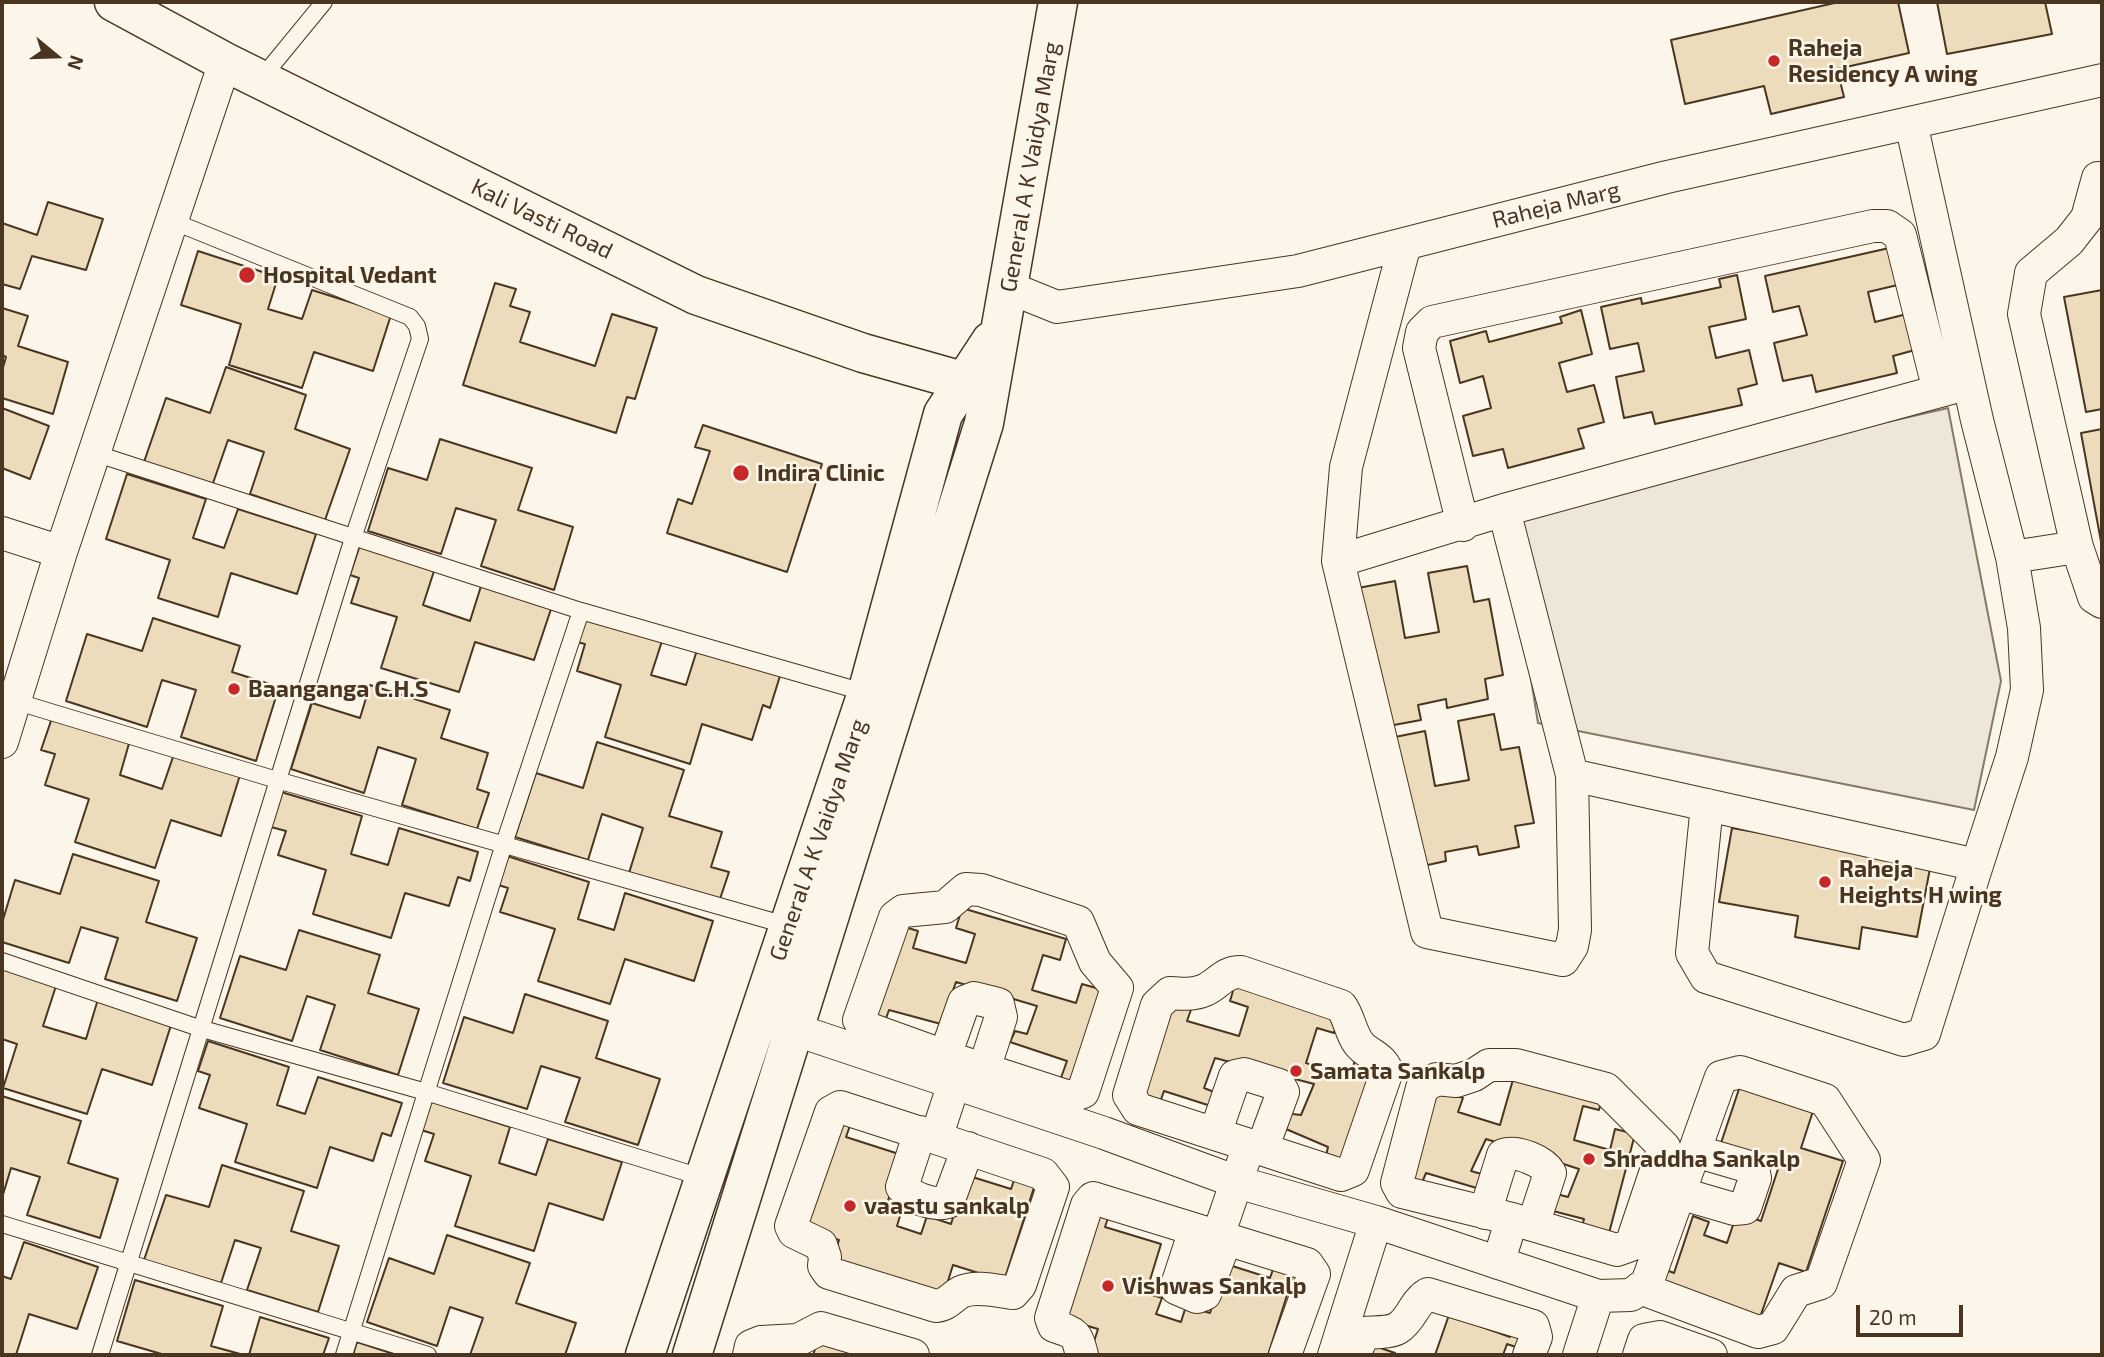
<!DOCTYPE html>
<style>
body{margin:0}
#map{position:relative;width:2104px;height:1357px;overflow:hidden;background:#fbf6e9;font-family:"Exo 2",sans-serif}
canvas{display:block}
.frame{position:absolute;inset:0;border:4px solid #4a3520;pointer-events:none}
.north{position:absolute;left:21px;top:21px;width:70px;height:70px;-webkit-text-stroke:5px #fbf6e9;paint-order:stroke;rotate:109deg;font-size:19px;font-weight:700;line-height:28px;text-align:center;color:#4a3520}
.north::after{content:'';display:block;margin:auto;width:24px;height:32px;background:#4a3520;clip-path:polygon(50% 0,100% 100%,50% 72%,0 100%)}
.scale{position:absolute;left:1856px;top:1305px;width:107px;height:32px;box-sizing:border-box;border:4px solid #4a3520;border-top:0;padding-left:9px;font-size:21px;line-height:24px;white-space:nowrap;color:#4a3520;-webkit-text-stroke:5px #fbf6e9;paint-order:stroke}
</style>
<div id="map">
<canvas width="2104" height="1357"></canvas>
<div class="frame"></div>
<div class="north">N</div>
<div class="scale">20 m</div>
</div>
<script>
const g = document.querySelector('canvas').getContext('2d');
g.lineJoin = 'round';
function fill(path, color) { g.fillStyle = color; g.fill(path, 'evenodd'); }
function strokePath(path, color, width, dash) { g.strokeStyle = color; g.lineWidth = width; g.lineCap = dash ? 'butt' : 'round'; g.setLineDash(dash || []); g.stroke(path); }
function drawText(font, color, halo, rows, align = 'center') {
  g.font = font + ' "Exo 2",sans-serif'; g.lineWidth = 5; g.setLineDash([]); g.textBaseline = 'middle'; g.strokeStyle = halo; g.fillStyle = color; for (const [text, x, y, turn = 0] of rows) {
    g.save(); g.translate(x, y); g.rotate((+turn || 0) * Math.PI / 180); g.textAlign = isNaN(turn) ? turn : align; if (halo) g.strokeText(text, 0, 0); g.fillText(text, 0, 0); g.restore();
  }
}
const green = new Path2D(`
 M1948,408L2001,681L1974,810L1538,723L1504,510Z`);
const building = new Path2D(`
 M1839,2H1898L1909,53L1837,69L1844,97L1771,114L1764,86L1685,104L1671,40Z
 M1937,2H2045L2052,34L1947,54Z
 M48,202L103,219L86,270L32,256L20,289L2,284V223L37,235Z
 M1898,246L1906,283L1868,292L1875,322L1907,314L1915,350L1893,356L1897,373L1816,392L1812,375L1783,381L1774,343L1807,335L1799,306L1773,312L1765,276Z
 M198,251L278,277L268,309L302,319L312,290L391,315L373,371L314,352L302,388L229,365L241,324L181,305Z
 M1737,275L1746,319L1709,327L1716,358L1749,350L1757,384L1738,389L1742,405L1655,424L1652,412L1624,418L1616,377L1644,371L1638,343L1610,349L1601,307L1641,298L1642,304L1721,287L1719,279Z
 M495,283L516,289L510,306L530,312L520,342L595,366L612,314L657,328L635,399L627,397L616,433L463,385Z
 M2102,290V409L2086,412L2064,297Z
 M2,308L28,316L18,346L68,362L53,414L2,398V371L6,357L2,355Z
 M1581,310L1592,354L1559,363L1567,392L1594,385L1604,422L1578,429L1584,448L1508,468L1503,449L1473,456L1463,416L1491,408L1483,376L1460,383L1450,341L1486,331L1489,342L1562,323L1560,317Z
 M226,367L306,395L295,429L350,449L325,520L250,494L264,452L228,440L212,486L144,462L166,398L210,413Z
 M2,408L49,426L30,479L2,468Z
 M703,425L822,464L787,572L667,533L678,499L692,504L710,451L695,447Z
 M2102,429V547L2081,433Z
 M440,439L532,468L518,510L573,527L554,590L481,566L496,520L456,508L441,554L368,531L388,468L427,480Z
 M127,474L206,499L193,538L224,548L238,509L316,534L297,594L231,573L218,617L158,598L170,560L106,539Z
 M360,545L435,568L423,605L470,621L482,583L552,606L534,660L475,642L459,692L381,668L397,617L351,603L359,578L350,575Z
 M1467,566L1474,602L1489,599L1503,675L1485,679L1488,699L1447,708L1446,699L1418,705L1421,720L1383,727L1358,588L1395,581L1405,638L1439,632L1428,573Z
 M583,612L663,638L651,675L686,685L697,650L780,676L770,708L763,705L752,740L702,724L690,764L605,737L621,685L577,671L585,644L573,641Z
 M153,618L240,646L232,672L279,687L256,761L181,737L196,690L162,680L147,727L66,701L87,634L142,651Z
 M370,685L450,710L441,738L488,753L477,789L489,793L477,829L402,805L416,759L378,747L364,793L291,769L312,703L360,718Z
 M1494,714L1501,750L1519,747L1534,823L1515,826L1519,847L1479,855L1477,846L1445,852L1446,861L1414,868L1390,738L1425,731L1435,786L1469,780L1458,721Z
 M53,715L130,740L120,775L162,789L174,754L240,775L221,836L171,820L155,868L75,842L89,799L45,785L55,754L41,750Z
 M597,742L684,770L669,816L722,832L711,867L729,872L719,902L629,873L643,828L602,814L588,860L515,837L536,773L583,788Z
 M281,792L362,816L351,854L388,865L399,828L478,852L470,881L458,877L449,906L405,893L391,938L313,914L326,870L278,855L286,831L271,827Z
 M1732,828L1931,863L1917,937L1862,927L1859,949L1795,937L1798,916L1719,902Z
 M73,854L159,881L146,922L197,938L177,1001L105,979L118,938L81,927L69,963L2,942V923L15,880L60,894Z
 M504,855L589,882L578,919L614,930L625,893L713,921L694,981L625,959L610,1004L538,981L555,929L500,912L508,888L495,884Z
 M962,908L1066,939L1060,960L1043,955L1032,990L1076,1003L1082,984L1103,990L1073,1089L1058,1086L1067,1061L1010,1042L1015,1031L1027,1034L1037,1006L956,982L941,1024L889,1010L883,1027L869,1022L895,924L918,931L913,948L966,963L975,934L956,928Z
 M299,930L380,955L368,993L419,1009L398,1075L320,1050L335,1005L307,996L292,1041L220,1018L240,956L286,970Z
 M2,969L56,986L43,1026L86,1039L98,999L172,1022L152,1085L102,1069L87,1114L3,1088L17,1044L2,1039Z
 M1236,981L1340,1012L1334,1033L1317,1028L1306,1063L1350,1076L1356,1057L1379,1065L1346,1166L1325,1160L1328,1147L1279,1126L1284,1113L1301,1115L1314,1084L1215,1058L1204,1088L1219,1094L1214,1107L1164,1091L1159,1105L1140,1098L1169,997L1193,1004L1187,1021L1239,1036L1248,1007L1230,1001Z
 M525,994L608,1021L596,1058L660,1079L638,1145L565,1122L580,1078L541,1066L527,1109L443,1083L464,1017L513,1033Z
 M208,1041L289,1067L277,1105L305,1114L318,1077L402,1103L391,1136L382,1133L373,1161L330,1147L317,1188L235,1162L247,1124L199,1108L210,1075L198,1071Z
 M1514,1076L1602,1098L1599,1110L1583,1106L1574,1140L1610,1150L1615,1129L1635,1134L1608,1237L1581,1230L1584,1219L1549,1210L1553,1193L1568,1197L1579,1169L1486,1139L1471,1171L1485,1175L1480,1189L1426,1173L1418,1192L1404,1184L1434,1087L1463,1098L1458,1112L1500,1125Z
 M1741,1083L1814,1108L1801,1148L1843,1161L1806,1272L1779,1263L1758,1323L1654,1287L1661,1268L1674,1273L1693,1216L1709,1222L1704,1235L1727,1243L1737,1213L1761,1221L1779,1166L1720,1146Z
 M2,1096L81,1121L68,1163L118,1179L100,1238L27,1215L40,1177L11,1168L2,1198Z
 M429,1101L510,1127L499,1163L536,1175L548,1139L622,1162L603,1220L549,1203L534,1251L455,1226L471,1176L425,1161L434,1134L421,1130Z
 M834,1115L852,1120L846,1137L902,1155L887,1204L902,1209L897,1226L921,1234L927,1216L951,1224L966,1175L1011,1189L1017,1172L1037,1178L1004,1281L953,1265L942,1300L831,1266L839,1240L799,1227Z
 M222,1165L304,1191L291,1231L339,1246L318,1312L247,1290L261,1248L235,1240L221,1283L144,1260L166,1195L209,1207Z
 M1093,1204L1111,1209L1105,1227L1161,1244L1146,1293L1162,1298L1156,1314L1181,1322L1186,1306L1210,1313L1226,1264L1270,1278L1276,1261L1296,1267L1268,1355L1090,1354L1098,1329L1058,1317Z
 M447,1235L530,1263L516,1303L576,1323L565,1355H470L483,1318L450,1307L437,1346L367,1322L389,1258L434,1274Z
 M24,1242L98,1267L77,1329L29,1314L16,1355H2V1276L11,1279Z
 M135,1280L223,1306L211,1346L244,1355H165L117,1341Z
 M1449,1315L1510,1337L1512,1331L1524,1335L1519,1348L1507,1344L1503,1355H1435Z
 M260,1317L329,1338L323,1355H249Z
 M820,1335L884,1355H813Z
 M357,1342L397,1355H353Z
 M1369,1344L1395,1353L1394,1355H1365Z`);
const lane = new Path2D(`
 M260,80L324,2
 M94,453L581,611L867,693
 M14,701L277,780L789,926
 M2,961L199,1028L426,1092L704,1178
 M2,1224L428,1355
 M100,1355L353,538L420,339L417,326L410,317L172,221
 M344,1355L504,844L581,611`);
const street = new Path2D(`
 M2102,178H2098L2087,218L2069,241L2031,273L2024,314L2077,547L2094,597L2102,602
 M1405,244L1346,467L1338,561L1427,932L1563,960L1572,946L1575,930L1572,775
 M1010,288L1057,307L1298,271L1667,177L2102,80
 M1504,510L1958,386
 M1463,525L1419,348L1422,332L1432,322L1873,226H1887L1900,235L1939,391
 M2,533L61,552
 M2012,557L2077,547
 M1338,561L1504,510L1572,775L1977,865L2012,757L2027,690L2024,628L2012,557L1977,420L1911,123
 M2,742L61,552L225,62
 M1707,805L1692,953L1706,977L1904,1040L1924,1034L1977,865
 M772,1022L1104,1133L1237,1182L1376,1222L1598,1296L1579,1355
 M945,1056L964,1002L974,998L998,1004L1001,1017L984,1069
 M920,1132L902,1187C910,1198 935,1206 948,1202L968,1148
 M1215,1134L1235,1076L1244,1074L1279,1085L1283,1092L1262,1149
 M936,1138L840,1107L831,1112L791,1226L794,1232L821,1245L825,1257L824,1266L829,1273L936,1306C948,1305 951,1297 961,1292C976,1285 997,1291 1013,1293L1020,1285L1053,1187L1043,1174L936,1138L961,1062L864,1027L859,1020L895,917L903,911L945,907L966,889L981,890L1078,922L1095,962L1117,988L1083,1092L1069,1097L961,1062
 M1679,1193L1734,1209L1745,1208L1755,1178L1753,1168L1695,1151
 M1485,1213L1503,1155C1517,1150 1543,1161 1550,1173L1533,1225
 M1195,1230L1176,1288L1197,1297L1205,1294L1226,1239
 M1218,1236L1249,1145L1138,1109L1129,1095L1157,1005L1170,993C1182,994 1194,995 1205,990C1220,983 1223,972 1241,972L1341,1006C1350,1018 1351,1037 1362,1047C1372,1056 1382,1058 1387,1071L1353,1170L1341,1175L1249,1145
 M1498,1263L1512,1219L1402,1192L1397,1183L1422,1088L1436,1079L1456,1081L1474,1075L1489,1065H1516L1606,1089L1664,1147L1631,1245L1617,1250L1512,1219
 M1598,1296L1631,1295L1647,1283L1721,1077L1740,1072L1825,1100L1864,1160L1821,1283L1796,1291L1773,1328L1758,1332L1640,1288
 M749,1355L751,1346L761,1342L798,1340L821,1328L913,1355
 M1082,1355C1076,1333 1077,1334 1054,1326L1051,1318L1087,1205L1093,1198L1307,1264L1314,1274L1285,1355
 M1334,1355L1376,1222
 M1354,1355L1364,1333C1374,1332 1390,1333 1398,1328C1412,1319 1414,1302 1428,1294L1533,1326L1536,1337L1529,1355
 M1639,1355L1644,1340L1660,1337L1711,1355`);
const secondary = new Path2D(`
 M114,2L225,62L696,295L863,353L987,388
 M645,1355L867,693L943,414L991,341
 M692,1355L984,423L1058,2`);
const markers = [
 [1774,61,7,"#c62828"],
 [247,275,9,"#c62828"],
 [741,473,9,"#c62828"],
 [234,689,7,"#c62828"],
 [1825,882,7,"#c62828"],
 [1296,1071,7,"#c62828"],
 [1589,1159,7,"#c62828"],
 [850,1206,7,"#c62828"],
 [1108,1286,7,"#c62828"]
];
const poiNames = [
 ["Raheja",1788,48],
 ["Residency A wing",1788,74],
 ["Hospital Vedant",263,275],
 ["Indira Clinic",757,473],
 ["Baanganga C.H.S",248,689],
 ["Raheja",1839,869],
 ["Heights H wing",1839,895],
 ["Samata Sankalp",1310,1071],
 ["Shraddha Sankalp",1603,1159],
 ["vaastu sankalp",864,1206],
 ["Vishwas Sankalp",1122,1286]
];
const streetNames = [
 ["General A K Vaidya Marg",1030,167,-80],
 ["Raheja Marg",1556,205,-14],
 ["Kali Vasti Road",542,219,26],
 ["General A K Vaidya Marg",818,840,-71]
];
fill(green, '#ede6d9');
strokePath(green, '#887966', 2);
fill(building, '#ecdcbc');
strokePath(building, '#4a3520', 2);
strokePath(lane, '#4a3520', 18);
strokePath(street, '#4a3520', 34);
strokePath(secondary, '#4a3520', 41);
strokePath(lane, '#fbf6e9', 16);
strokePath(street, '#fbf6e9', 32);
strokePath(secondary, '#fbf6e9', 38);
for (const [x, y, r, color] of markers) { const dot = new Path2D(); dot.arc(x, y, r, 0, 2 * Math.PI); g.fillStyle = color; g.fill(dot); strokePath(dot, '#fbf6e9', 2.5); }
drawText('bold 23px', '#4a3520', '#fbf6e9', poiNames, 'left');
drawText('23px', '#4a3520', '#fbf6e9', streetNames);
</script>
